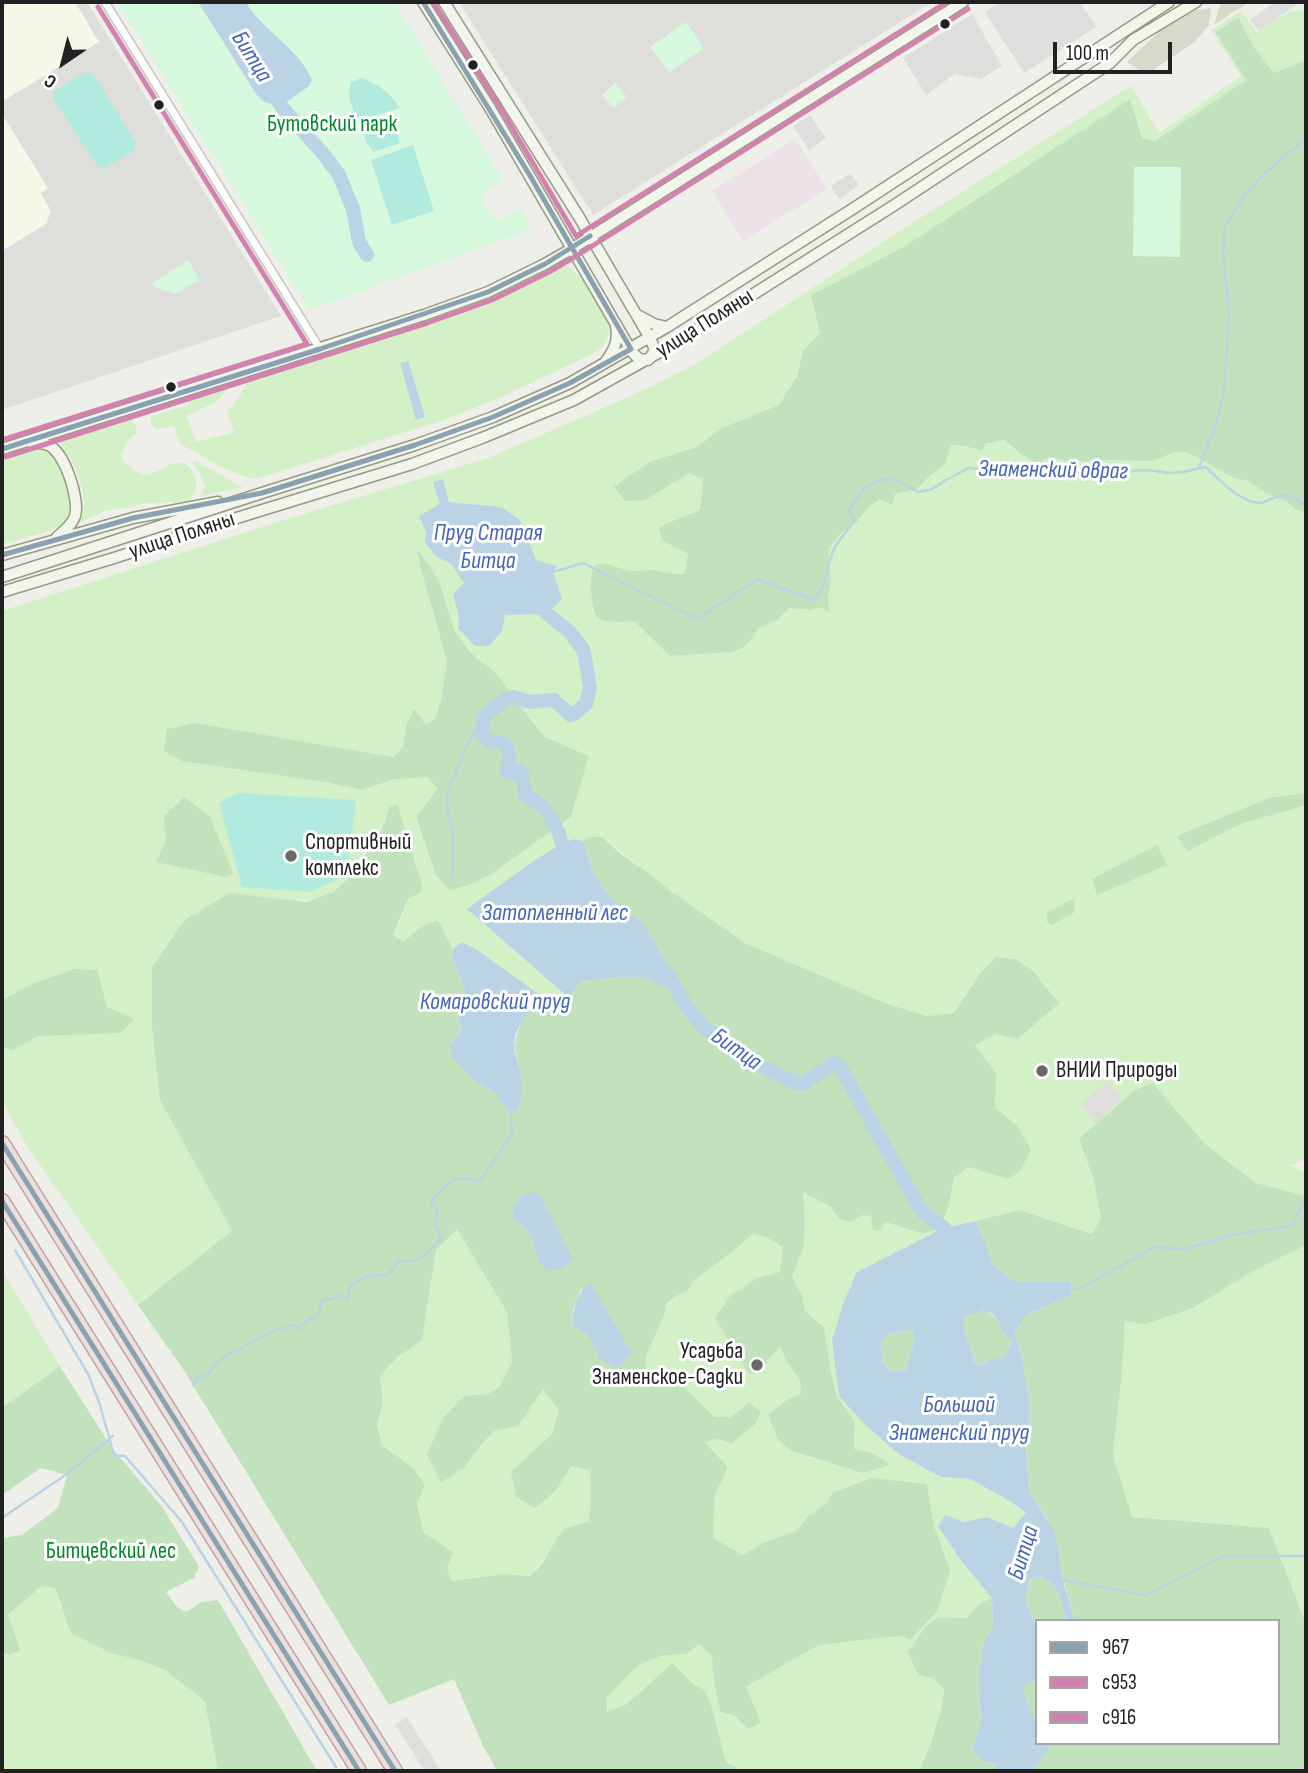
<!DOCTYPE html>
<meta charset="utf-8">
<style>
body{margin:0}
#map{position:relative;width:1308px;height:1773px;overflow:hidden;background:#efefea;font-family:"Sofia Sans Condensed",sans-serif}
canvas{display:block}
.frame{position:absolute;inset:0;border:4px solid #212121;pointer-events:none}
.legend{position:absolute;left:1035px;top:1619px;width:245px;height:126px;box-sizing:border-box;background:#fff;border:2px solid #a6a6a6;margin:0;padding:9px 12px;list-style:none;font-size:21px;color:#212121}
.legend li{display:flex;align-items:center;gap:14px;height:35px}
.legend b{width:35px;border:2px solid #a6a6a6}
.north{position:absolute;left:28px;top:28px;width:70px;height:70px;-webkit-text-stroke:5px #fff;paint-order:stroke;rotate:215deg;font-size:19px;font-weight:700;line-height:28px;text-align:center;color:#212121}
.north::after{content:'';display:block;margin:auto;width:24px;height:32px;background:#212121;clip-path:polygon(50% 0,100% 100%,50% 72%,0 100%)}
.scale{position:absolute;left:1053px;top:42px;width:119px;height:32px;box-sizing:border-box;border:4px solid #212121;border-top:0;padding-left:9px;font-size:21px;line-height:24px;white-space:nowrap;color:#212121;-webkit-text-stroke:5px #fff;paint-order:stroke}
</style>
<div id="map">
<canvas width="1308" height="1773"></canvas>
<div class="frame"></div>
<ul class="legend">
<li><b style="height:9px;background:#8aa1b1"></b>967</li>
<li><b style="height:9px;background:#d382af"></b>с953</li>
<li><b style="height:9px;background:#d382af"></b>с916</li>
</ul>
<div class="north">С</div>
<div class="scale">100 m</div>
</div>
<script>
const g = document.querySelector('canvas').getContext('2d');
g.lineJoin = 'round';
function fill(path, color) { g.fillStyle = color; g.fill(path, 'evenodd'); }
function strokePath(path, color, width, dash) { g.strokeStyle = color; g.lineWidth = width; g.lineCap = dash ? 'butt' : 'round'; g.setLineDash(dash || []); g.stroke(path); }
function drawText(font, color, halo, rows, align = 'center') {
  g.font = font + ' "Sofia Sans Condensed",sans-serif'; g.lineWidth = 6; g.setLineDash([]); g.textBaseline = 'middle'; g.strokeStyle = halo; g.fillStyle = color; for (const [text, x, y, turn = 0] of rows) {
    g.save(); g.translate(x, y); g.rotate((+turn || 0) * Math.PI / 180); g.textAlign = isNaN(turn) ? turn : align; if (halo) g.strokeText(text, 0, 0); g.fillText(text, 0, 0); g.restore();
  }
}
const residential = new Path2D(`
 M2,2H87L281,316L2,410Z
 M459,2H932L593,215Z`);
const industrial = new Path2D(`
 M795,139L827,189L743,241L712,191Z`);
const education = new Path2D(`
 M2,2H75L99,42L5,100L2,96Z
 M4,117L48,188L41,193L51,211L46,224L2,251V119Z`);
const construction = new Path2D(`
 M1221,2H1249L1214,25Z
 M1211,8L1209,25L1195,42L1150,72L1144,73L1127,62L1160,31L1195,10Z`);
const grass = new Path2D(`
 M1306,8V62H1300L1274,74C1259,56 1248,39 1240,17L1215,32L1246,80L1155,141L1142,138L1130,99L905,246L811,295L820,333L803,351L797,376L779,405L722,428L697,447L649,462L645,500L690,473L703,480L700,510L668,523L663,541L688,554L685,575H672L651,570L630,572L603,564L593,610C600,626 621,621 635,622L670,656L732,652L742,648L750,641L759,628L776,621L789,608L810,610L820,606L830,612L828,595L831,584L829,549L840,533L857,522L868,507L880,499L895,494L917,489L926,479L945,463L951,445L965,446L982,451L986,445L1004,440L1021,454L1074,462L1105,460L1148,461L1158,459L1174,452H1185L1196,457L1234,478L1249,481L1267,494L1287,502L1296,510L1306,513V1158L1291,1166L1306,1172V1196L1256,1183L1204,1143L1153,1083L1079,1139L1093,1178L1101,1218L1092,1234L1019,1210L944,1228L839,1396L862,1422L900,1455L941,1477L970,1479L1008,1500L1026,1514L1013,1528L989,1517L964,1522L945,1516L962,1562L992,1598L979,1604L967,1618L939,1617L932,1678L944,1688L942,1705L932,1741L919,1771H743L726,1762L711,1704L704,1690L692,1683L672,1663L627,1704L606,1713L607,1697L637,1666L660,1656L686,1654L699,1643L712,1655L713,1673L734,1715L761,1722L745,1688L819,1645L900,1636L950,1570L934,1526L927,1484L871,1478L834,1491L827,1503L809,1515L796,1531L763,1543L743,1555L713,1538L715,1495L728,1467L703,1442L716,1439L731,1417H715L683,1386L645,1379L646,1356L665,1313L664,1305L676,1296L688,1291L692,1282L743,1243L752,1234L766,1237L784,1247L780,1272L757,1278L762,1372L769,1358L780,1347L786,1360L801,1382V1394L787,1400L810,1458L840,1465L872,1453L854,1449L855,1422L837,1396L831,1372L824,1327L817,1320L805,1311C802,1297 797,1289 792,1275L803,1249L805,1226L802,1191L831,1207L871,1216L873,1229L885,1222L902,1226L949,1204L954,1177L968,1167L1009,1179L1016,1124L995,1108L996,1074L974,1045L1058,1002L1032,970L1016,959L996,957L981,972L954,1013L927,1016L888,1004L745,943L672,892L602,837H589L583,841L575,839L561,843L532,862L467,909L570,999L555,1006L475,949L461,942L453,950L438,920C420,925 417,932 403,942L393,933L402,917L409,898L422,886L398,805L389,807C384,825 377,835 366,850C353,869 344,888 321,897C313,900 308,902 300,900L152,967V1027L160,1100L232,1231L138,1305L27,1146L2,1102V611L271,524L488,458L633,395L691,367L917,220L1131,86L1159,133L1241,76L1211,30L1241,11L1256,32L1289,12L1302,10ZM420,566L439,581L454,630L470,652L496,673L518,704L545,737L589,756L571,817L490,875L472,884L436,875L416,817L437,788L428,777L395,779L362,790L325,782L195,723L394,757L403,746L406,726L414,710L426,725L436,717L441,700L447,661Z
 M567,266L583,279L610,323C610,335 607,343 598,351L506,395L444,420L256,479C231,476 202,455 180,444L174,426L156,429L152,426L150,416L188,405L187,398L232,384L216,402L186,416L196,442L231,433L234,431L227,412L240,396L248,379L447,316L552,269Z
 M129,419H132C135,424 137,429 136,434L127,441L121,456L123,461C128,465 135,472 141,474C154,478 166,462 179,463C193,463 200,482 194,493C193,497 190,499 187,502L149,503L105,511L79,523C89,504 81,479 72,461C68,454 61,449 61,441Z
 M40,447L52,452C62,471 85,514 56,528C39,535 19,539 2,544V457L29,449Z
 M195,461L243,487L200,496L205,486L199,471L192,463Z
 M457,1228L507,1312L512,1362L500,1386L488,1394L464,1396L479,1447L494,1431L518,1426L543,1389L559,1409L552,1434L536,1451L554,1492L572,1466L590,1471L591,1501L588,1522L551,1550L530,1576L504,1574L450,1581L447,1568L453,1552L423,1532L417,1502L413,1468L382,1445L377,1425L383,1404L380,1376L398,1357L422,1340L436,1250Z
 M1306,1245V1624L1269,1528L1132,1517L1113,1454L1122,1373L1125,1321L1251,1272Z
 M2,1271L60,1366L2,1408Z
 M42,1586L55,1588L60,1605L139,1660L165,1670L194,1692L205,1702L218,1771H2V1652L10,1655L20,1650L8,1616Z`);
const forest = new Path2D(`
 M1239,17C1248,39 1259,56 1274,73L1300,62H1306V513L1296,510L1287,502L1267,494L1249,481L1234,478L1196,457L1185,452H1174L1158,459L1148,461L1105,460L1074,462L1048,458L1038,464L1021,454L1004,440L986,444L982,451L965,446L951,445L946,463L926,479L917,489L895,494L892,505L880,499L868,507L857,522L840,534L829,549L831,584L828,596L830,613L820,607L810,610L789,608L776,621L759,628L750,641L742,648L732,652L670,656L635,622C624,621 607,624 598,618C591,613 588,571 595,566C603,560 617,568 626,570C635,573 644,569 653,570C664,572 673,575 685,574L688,554L663,541L659,528L668,523L700,510L703,480L690,473L645,500L625,501L614,487L649,462L697,447L722,428L779,405L797,376L803,351L820,333L811,295L905,246L1130,99L1142,138L1155,141L1246,80L1215,32Z
 M418,550L439,581L454,630L470,652L496,673L518,704L545,737L589,756L571,817L490,875L472,884L450,890L436,875L416,817L437,789L428,777L395,779L362,790L325,782L182,761L164,751L167,729L195,723L394,757L403,746L406,726L414,709L426,725L436,717L441,700L447,661L420,566Z
 M1306,793V807L1303,806L1240,824L1188,851L1177,836L1269,798Z
 M184,797L210,817L233,873L226,877L156,862L166,841L164,816Z
 M398,805L422,886L420,893L409,898L393,934L403,942C417,932 420,925 438,920L453,950L452,957L465,990C460,1003 456,1016 462,1029L450,1046L451,1055L477,1083L495,1092L506,1109L516,1112L519,1067L514,1045L521,1023L533,1006L548,1011L570,999L573,992L582,981L627,977L648,978L666,963L644,923L624,911L607,893L593,872L583,841L589,837H602L621,854L651,875L672,892L745,943L888,1004L927,1016L954,1013L981,972L996,957L1016,959L1032,970L1059,1003L1018,1039L996,1034L975,1045L996,1074L995,1108L1016,1124L1031,1150L1020,1171L1009,1179L968,1167L954,1178C950,1196 949,1231 924,1233C917,1233 894,1224 885,1222L879,1231L873,1229L871,1216L862,1215L850,1222L839,1219L831,1207L803,1192L805,1226L803,1249L792,1276L797,1288L802,1295L805,1311L824,1327L831,1372L837,1396L855,1422L854,1449L872,1453L890,1465L863,1473L792,1451L778,1439L768,1415L787,1400L801,1394L800,1381L786,1360L780,1347L769,1358L762,1372L749,1374L715,1318L730,1296L757,1278L780,1272L783,1247L766,1237L752,1234L743,1243L692,1282L688,1291L676,1296L665,1305V1313L646,1356L645,1379L683,1386L715,1417H731L749,1403L761,1412L755,1424L732,1443L716,1439L704,1442L728,1467L715,1495L713,1538L743,1555L763,1543L796,1531L809,1515L827,1503L833,1492L871,1478L927,1484L934,1526L950,1570L937,1611L910,1640L900,1636L819,1645L746,1687L761,1722L749,1729L734,1715L720,1712L713,1673L712,1656L699,1644L686,1654L660,1656L637,1666L607,1697V1712L627,1704L672,1663L692,1683L704,1690L711,1704L726,1762L743,1771H497L483,1746L454,1679L389,1705L183,1369L138,1305L232,1231L160,1100L152,1027V967L185,920L230,893L307,902L333,892L346,880L376,840L385,821L389,807ZM526,1227L563,1268L537,1259L534,1243ZM457,1229L507,1312L512,1362L500,1386L488,1394L464,1396L443,1418L427,1455L441,1482L463,1469L479,1447L494,1431L518,1426L543,1389L559,1410L552,1434L511,1472L516,1497L535,1508L554,1492L572,1466L590,1471L591,1501L588,1522L563,1529L541,1565L530,1576L504,1574L451,1581L447,1568L453,1552L423,1532L417,1503L425,1485L413,1468L382,1445L377,1425L383,1404L380,1376L398,1357L422,1340L436,1250ZM582,1288L600,1359L588,1335L572,1324L573,1309Z
 M1157,845L1167,865L1097,895L1092,879Z
 M1074,898L1075,912L1052,925L1047,922V913Z
 M75,969L97,970L107,1007L134,1019L121,1033L38,1036L13,1050L2,1047V1000L32,984Z
 M1153,1083L1204,1143L1256,1183L1306,1196V1245L1251,1272L1193,1308L1145,1324L1125,1321L1122,1373L1113,1454L1132,1517L1269,1528L1306,1624V1771H1033L1053,1743H1278V1621H1075L1047,1519L1029,1491L1026,1449L1030,1407L1022,1358L1015,1332L1027,1314L1072,1295L1071,1282H1016L993,1266L985,1241L975,1221L1019,1210L1092,1234L1101,1218L1093,1178L1079,1139L1135,1090Z
 M982,1308L998,1320L1000,1328L1012,1342L1005,1357L999,1359H991L982,1365L973,1363V1354L962,1330L965,1316Z
 M906,1330H912C917,1349 908,1353 907,1370L900,1372H891L881,1359L882,1338L888,1334Z
 M60,1366L112,1448L163,1508L199,1567L194,1578L166,1592L177,1607L187,1612L201,1602L218,1600L317,1771H218L205,1702L194,1692L165,1670L139,1660L111,1653L71,1633L55,1588L42,1586L8,1615L20,1650L10,1655L2,1652V1538L22,1535L58,1508L67,1475L41,1468L2,1495V1408Z
 M1040,1576C1060,1586 1061,1598 1066,1618L1064,1621H1037V1628L1025,1598L1030,1579Z
 M992,1598L993,1626L984,1643L978,1678L981,1720L972,1751L984,1762L1007,1764V1771H919L932,1741L942,1705L944,1689L932,1678L918,1675L908,1652L926,1626L939,1617L967,1618L979,1604Z
 M1031,1681L1037,1683V1719H1033L1023,1691Z`);
const park = new Path2D(`
 M117,2H394L501,176L499,183L482,194L486,207L496,221L520,208L532,228L503,240L310,310Z
 M686,22L704,48L669,73L650,47Z
 M615,83L627,97L614,108L602,95Z
 M1134,167H1181L1180,257L1133,256Z
 M188,260L200,280L175,294L157,288L151,284Z`);
const pitch = new Path2D(`
 M85,72L93,73L136,143L132,152L103,168L98,167L53,98L54,91Z
 M362,78C379,85 390,92 399,108L360,121C352,111 346,94 351,82Z
 M392,114L400,143L373,152L366,141L360,124Z
 M413,145L434,211L392,225L371,160Z
 M237,793L356,800L347,875L310,892L242,887L219,803Z`);
const parking = new Path2D(`
 M1001,2H1080L1096,27L1024,73L985,12Z
 M1275,2H1301L1259,31L1250,20Z
 M972,14L1002,66L981,79L955,74L926,95L903,58Z
 M810,115L826,138L809,150L793,126Z
 M850,173L859,185L839,199L831,186Z
 M1108,1081L1122,1099L1096,1123L1081,1104Z
 M407,1717L441,1771H425L395,1725Z`);
const water = new Path2D(`
 M198,2H246C263,32 299,48 312,80L309,86L281,106L264,102L257,95Z
 M408,361L425,417L416,420L400,363Z
 M443,479L449,502L501,507L520,520L536,560L557,566L553,572L562,599L547,614L505,615L502,631L489,646H475L458,628L459,616L453,594L464,583L451,564L437,557L425,543L426,532L419,516L440,504L433,482Z
 M575,839L583,841L593,872L607,893L624,911L644,923L666,963L678,974L661,987L648,978L627,977L582,981L573,992L570,999L467,909L532,862L562,843Z
 M461,942L476,949L555,1006L548,1011L533,1006C525,1017 513,1033 514,1046C514,1052 517,1058 518,1063C522,1078 525,1099 516,1112L506,1109L495,1092L477,1083L451,1056L450,1046L462,1029C456,1016 460,1003 465,990L452,957L453,950Z
 M538,1192L573,1259L563,1268L548,1272L537,1259L534,1243L526,1227L513,1220V1205L525,1193Z
 M975,1221L985,1241L993,1266L1016,1282H1071L1072,1295L1027,1314L1015,1332L1022,1358L1030,1407L1026,1449L1029,1491L1055,1533L1063,1580L1075,1621H1064L1066,1618C1061,1598 1060,1586 1040,1576L1030,1579L1025,1598L1037,1628V1683L1031,1681L1023,1691L1033,1718L1037,1719V1743H1053L1033,1771H1007L1006,1764L984,1762L972,1751L981,1720L978,1678L984,1643L993,1626L992,1598L962,1562L938,1526L945,1515L964,1522L988,1517L1013,1528L1026,1513L1008,1500L970,1479L941,1477L900,1455L862,1422L839,1396L832,1340L843,1304L857,1272L944,1228ZM982,1308L985,1313L990,1312L998,1320L1000,1328L1012,1342L1005,1357L999,1359H991L982,1365L973,1363V1354L963,1330L965,1316L975,1314ZM906,1330H912C917,1349 908,1353 907,1370L900,1372H891L881,1360L884,1354L881,1349L882,1339L888,1334Z
 M590,1282L632,1354L617,1368L600,1359L588,1335L572,1325C573,1308 577,1293 590,1282Z`);
const stream = new Path2D(`
 M1199,468L1216,424L1224,392L1229,313L1223,251L1225,227L1245,194L1265,173L1299,144L1306,140
 M550,573L583,563L697,619L758,579L813,600C828,586 826,566 834,549C838,540 848,531 854,521L849,510L863,490L873,483L889,478L896,480L918,492L932,489L946,480L969,468L1011,474L1028,470L1063,469L1077,473L1149,470L1169,473L1183,472L1206,467C1220,480 1240,503 1261,503C1266,502 1271,499 1276,497C1287,493 1298,498 1306,506
 M450,881L453,869V831L448,816L447,794L464,752L474,733L482,728
 M15,1250L88,1374L99,1402L114,1455L125,1456L182,1522L336,1767
 M1070,1289L1081,1288L1155,1247L1184,1249L1236,1234L1292,1226L1306,1198
 M193,1385L197,1378L208,1374L216,1364L230,1353L239,1350L271,1332L292,1325H295L299,1329C305,1320 314,1319 321,1311L320,1304L322,1300L333,1299L338,1295L347,1300L349,1295V1289C359,1277 371,1273 387,1276L399,1261C415,1261 416,1263 428,1252C433,1247 437,1245 441,1238L435,1223L438,1210L431,1203L432,1200L454,1179H471L477,1182L481,1179L512,1134L510,1109
 M2,1518L67,1474L113,1436
 M1063,1580L1145,1595L1223,1556H1306`);
const river = new Path2D(`
 M271,90L281,106L325,156L339,175L353,209L359,242L367,255
 M535,599L547,614L570,632L584,651L590,688L586,704L574,714L570,715L554,700L530,702L513,697L506,699L496,706L483,719L482,734L490,742C513,740 509,754 507,771L513,774L519,770L522,773L525,795L542,806L549,814L559,833L562,843L571,857
 M659,965L671,980L687,1007L705,1029L727,1042L734,1051L750,1065H760L795,1083H804L834,1063L839,1065L922,1212L944,1228V1244
 M1001,1771L1007,1764V1746`);
const street = new Path2D(`
 M105,2L320,349`);
const secondary = new Path2D(`
 M423,2L490,108L632,352L639,359L648,360
 M444,2L579,217L650,338L655,350L650,358
 M637,315L654,324L667,327
 M606,361C614,350 619,340 616,327
 M32,443C37,443 44,443 48,445C65,452 80,500 75,516C72,525 64,531 57,537
 M2,449L424,315L488,292L545,264L573,248L963,2
 M2,555L133,518L218,502
 M2,577L262,493L415,445L493,417L570,383L667,327L854,208L1169,2
 M2,592L114,558L243,516L412,464L482,438L574,400L676,343L893,206L1110,63L1133,40L1196,2`);
const highway = new Path2D(`
 M2,1143L395,1771
 M2,1201L359,1771`);
const bus1 = new Path2D(`
 M2,449L320,349L488,292L545,264L590,236
 M2,555L133,518L262,493L415,445L493,417L570,383L631,349L529,174L423,2
 M2,1143L395,1771
 M2,1201L359,1771`);
const bus2 = new Path2D(`
 M5,457L427,323L492,300L549,272L578,255L968,9`);
const bus3 = new Path2D(`
 M433,2L498,104L576,236L947,2`);
const bus4 = new Path2D(`
 M2,440L307,344L98,7`);
const markers = [
 [945,24,6,"#212121"],
 [473,65,6,"#212121"],
 [159,105,6,"#212121"],
 [171,387,6,"#212121"],
 [291,856,7,"#696967"],
 [1042,1071,7,"#696967"],
 [757,1365,7,"#696967"]
];
const parkNames = [
 ["Бутовский парк",332,125],
 ["Битцевский лес",111,1552]
];
const streetNames = [
 ["улица Поляны",705,324,-32],
 ["улица Поляны",182,536,-18]
];
const poiNames = [
 ["Спортивный",305,843],
 ["комплекс",305,869],
 ["ВНИИ Природы",1056,1071],
 ["Усадьба",743,1352,"right"],
 ["Знаменское-Садки",743,1378,"right"]
];
const waterNames = [
 ["Битца",251,57,58],
 ["Знаменский овраг",1053,471,1],
 ["Пруд Старая",488,534],
 ["Битца",488,562],
 ["Затопленный лес",555,914],
 ["Комаровский пруд",495,1003],
 ["Битца",736,1050,35],
 ["Большой",959,1406],
 ["Знаменский пруд",959,1434],
 ["Битца",1024,1553,-73]
];
fill(residential, '#dededb');
fill(industrial, '#ede2e7');
fill(education, '#f4f8e6');
fill(construction, '#d7dacb');
fill(grass, '#d4f0c6');
fill(forest, '#c2e1bd');
fill(park, '#d6f8dd');
fill(pitch, '#b1ebdf');
fill(parking, '#dededc');
fill(water, '#bad4e6');
strokePath(stream, '#bad4e6', 2.5);
strokePath(river, '#bad4e6', 14);
strokePath(street, '#c8c8c6', 10);
strokePath(secondary, '#939b80', 13);
strokePath(highway, '#c79fa1', 17);
strokePath(street, '#fdfdfc', 7);
strokePath(secondary, '#f2f5ec', 10);
strokePath(highway, '#ece0df', 14);
strokePath(bus1, '#8aa1b1', 5);
strokePath(bus2, '#d382af', 5);
strokePath(bus3, '#d382af', 5);
strokePath(bus4, '#d382af', 5);
for (const [x, y, r, color] of markers) { const dot = new Path2D(); dot.arc(x, y, r, 0, 2 * Math.PI); g.fillStyle = color; g.fill(dot); strokePath(dot, '#fff', 2.5); }
drawText('23px', '#018829', '#fff', parkNames);
drawText('23px', '#212121', '#fff', streetNames);
drawText('23px', '#212121', '#fff', poiNames, 'left');
drawText('italic 24px', '#4265bc', '#fff', waterNames);
</script>
